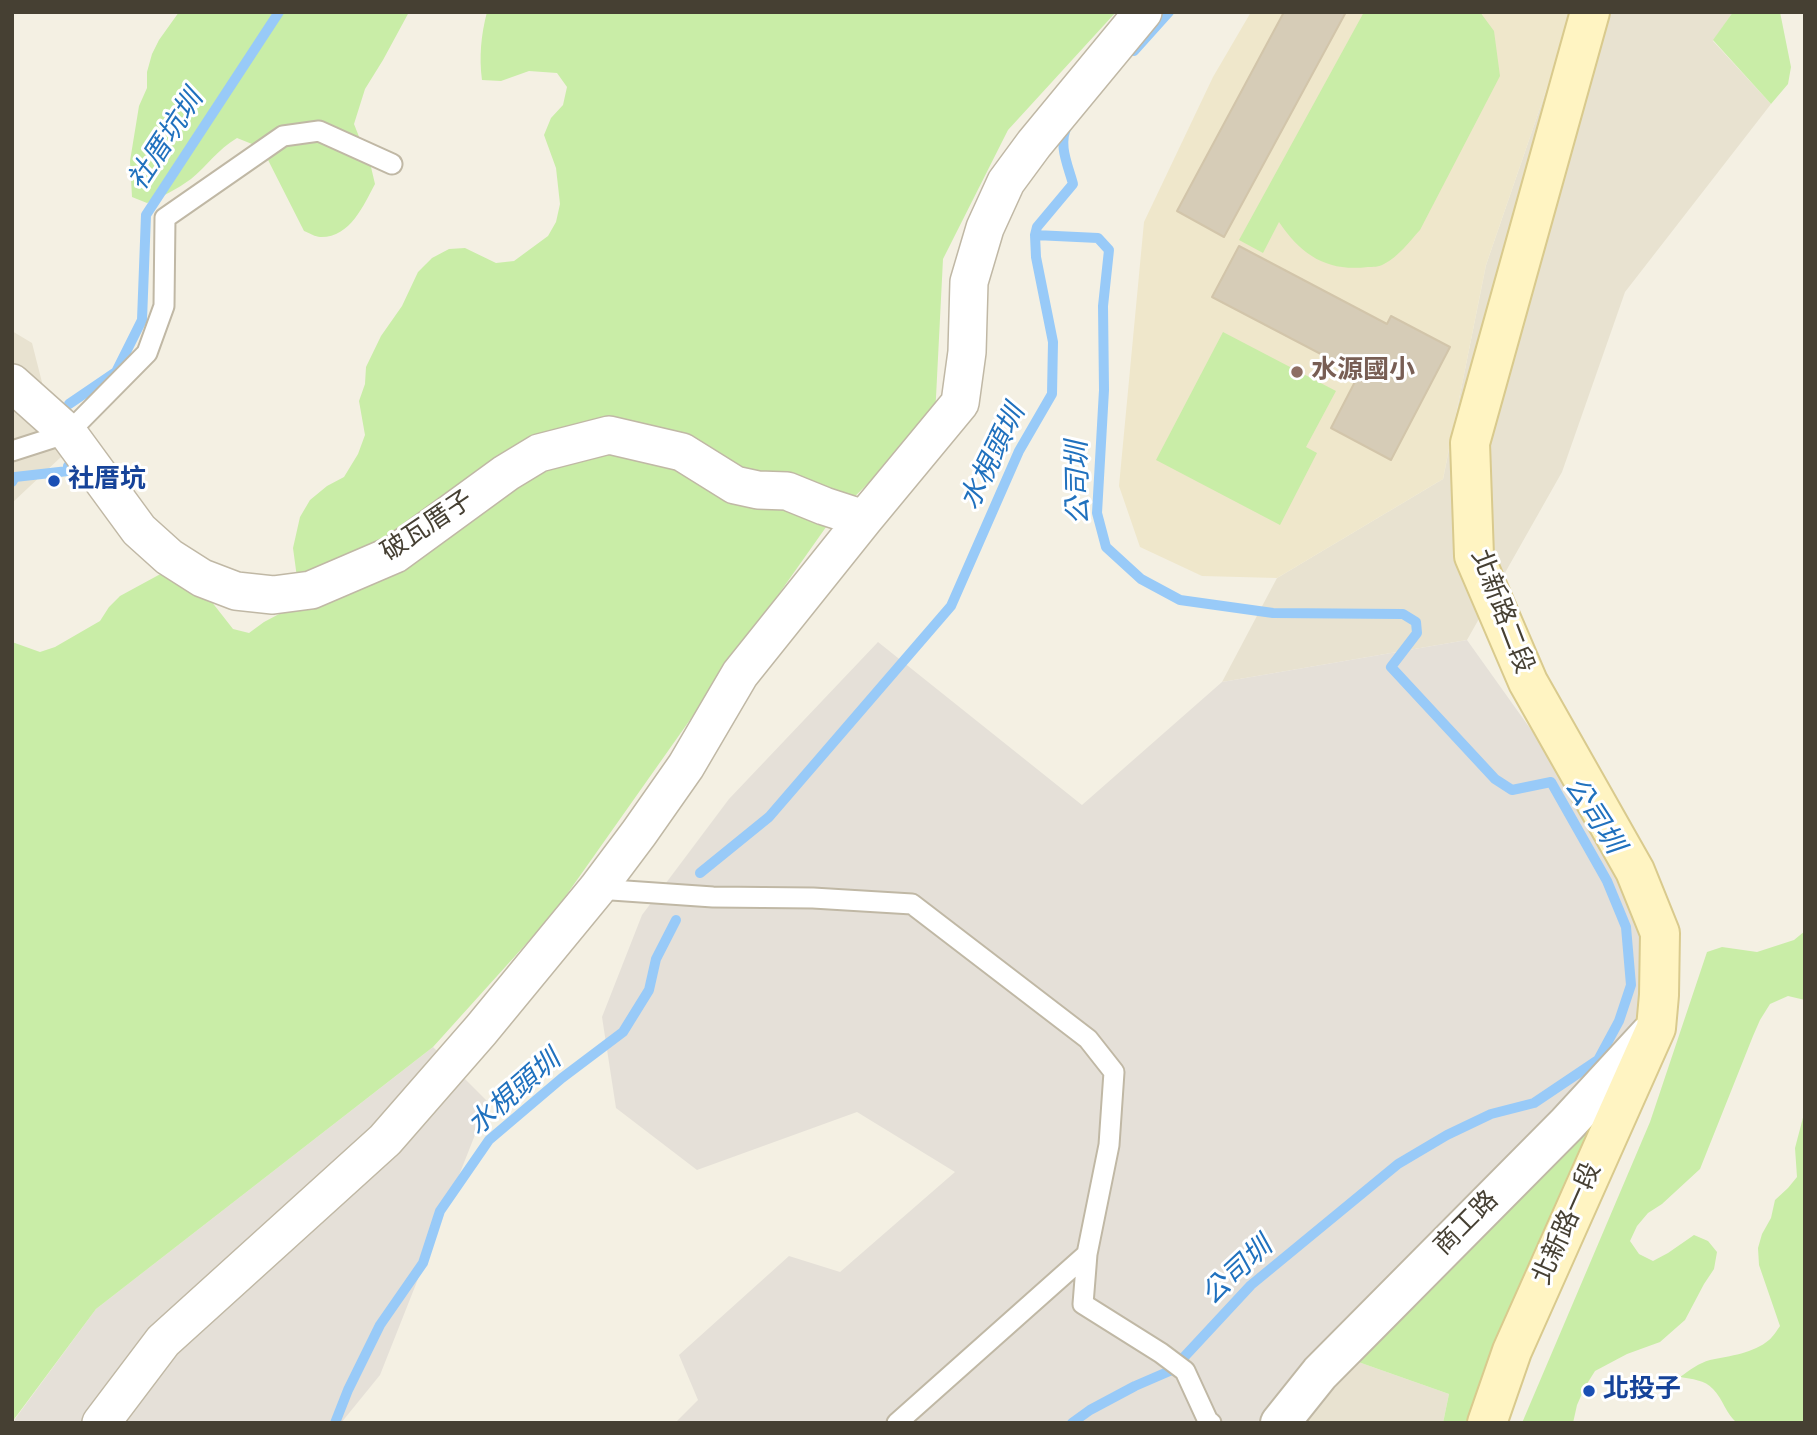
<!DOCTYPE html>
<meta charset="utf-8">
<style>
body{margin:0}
#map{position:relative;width:1817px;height:1435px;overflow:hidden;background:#f4f0e3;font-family:"Titillium Web",sans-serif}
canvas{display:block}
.frame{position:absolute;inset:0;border:14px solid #464033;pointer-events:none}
</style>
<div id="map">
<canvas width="1817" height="1435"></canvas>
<div class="frame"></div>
</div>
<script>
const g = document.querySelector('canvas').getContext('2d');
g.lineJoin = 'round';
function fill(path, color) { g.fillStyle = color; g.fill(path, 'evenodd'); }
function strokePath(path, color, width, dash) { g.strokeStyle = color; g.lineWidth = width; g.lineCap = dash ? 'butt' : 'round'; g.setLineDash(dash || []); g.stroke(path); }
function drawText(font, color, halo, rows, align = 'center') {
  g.font = font + ' "Titillium Web","Noto Sans TC",sans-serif'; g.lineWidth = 6; g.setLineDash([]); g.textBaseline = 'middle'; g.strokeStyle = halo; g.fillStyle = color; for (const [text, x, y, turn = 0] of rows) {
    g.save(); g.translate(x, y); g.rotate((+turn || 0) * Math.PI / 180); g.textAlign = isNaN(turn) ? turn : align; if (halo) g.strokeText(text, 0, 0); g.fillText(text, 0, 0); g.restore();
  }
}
const residential = new Path2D(`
 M1573,12H1733L1713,41L1771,104L1625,292L1562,472L1467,640L1222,682L1277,578L1443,479L1486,265Z
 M12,331L32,343L61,457L12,503Z
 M1347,1358L1449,1394L1443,1423H1299Z`);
const industrial = new Path2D(`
 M1467,640L1664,916L1646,1030L1299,1423H675L698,1400L679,1355L789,1256L840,1272L955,1172L857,1112L697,1170L616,1108L602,1017L642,915L729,799L878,642L1082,805L1222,682Z
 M433,1047L488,1102L380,1375L341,1423H12L96,1309Z`);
const education = new Path2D(`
 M1251,12H1573L1486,265L1443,479L1277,578L1202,576L1140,547L1119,486L1144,222L1213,77Z`);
const green = new Path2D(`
 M179,12H409L383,60L365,89L354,124L371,167L375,184C363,206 350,238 320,237C316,237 309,233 304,231L266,156L252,144L237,138C218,149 207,166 191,179C177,189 162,197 147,203L132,197L130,161L139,106L147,88V72L152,54L159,40Z
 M487,12H1116L1008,130L943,259L935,417L831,520L553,914L433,1047L96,1309L12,1422V642L40,652L55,647L100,621L109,607L120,596L166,571L204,592L233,629L249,633L264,622L281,613L294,601L298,585L293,548L300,517L310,500L327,486L344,477L358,454L365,435L359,401L365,384L366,367L381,336L402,306L418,272L432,258L449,249L465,248L496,263L514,261L548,236L556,222L560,204L556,168L544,135L551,118L563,105L567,87L557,73L529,71L501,81L482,80C479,57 481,35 487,12Z
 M1364,12H1480L1494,31L1500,76L1420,230C1409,242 1398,257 1384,264C1379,267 1373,267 1368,267C1327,272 1301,255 1279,222L1263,253L1239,240Z
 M1733,12H1780L1791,67L1788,84L1771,104L1713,40Z
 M1223,332L1336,391L1306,447L1317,453L1280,525L1156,460Z
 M1805,931V1000L1788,996L1770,1004L1760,1020L1753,1036L1700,1169L1662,1204L1648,1213L1637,1226L1630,1241L1639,1254L1653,1261L1668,1253L1694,1235L1708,1241L1717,1252L1714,1269L1704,1284L1685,1320L1660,1342L1627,1354L1595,1371L1585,1387L1577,1405L1573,1423H1522L1650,1122L1707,952L1722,947L1757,952L1794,940Z
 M1646,1030L1469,1423H1443L1449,1394L1347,1358Z
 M1805,1110V1423H1737C1726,1414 1723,1399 1713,1389C1705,1380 1692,1379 1680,1377C1690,1370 1699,1363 1710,1360C1730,1356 1754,1353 1769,1340C1773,1337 1777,1330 1780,1326L1759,1265L1758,1248L1762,1234L1771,1218L1775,1200L1788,1188L1797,1177L1795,1148Z`);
const stream = new Path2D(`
 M1134,51L1169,12
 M1035,235L1098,238L1109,250L1103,306L1104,390L1097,513L1106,547L1141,579L1180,600L1273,613L1403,614L1416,622L1417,633L1391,667L1495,779L1512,790L1551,782L1607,881L1626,927L1631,985L1619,1021L1598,1060L1534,1103L1491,1114L1447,1135L1398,1164L1251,1285L1172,1370L1135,1386L1090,1410L1072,1423
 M69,404L116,372L142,320L146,215L279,12
 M12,482L15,477L68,471V466
 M700,873L769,817L951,606L1019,451L1052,394L1053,342L1036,257L1035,235L1037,227L1073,184C1068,165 1057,143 1068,125
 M335,1423L348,1390L380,1325L423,1263L440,1211L489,1140L562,1078L623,1032L649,990L656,959L676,920`);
const building = new Path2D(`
 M1284,12H1346L1224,237L1177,211Z
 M1239,246L1387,324L1391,316L1450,347L1391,460L1331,428L1359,374L1212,297Z`);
const service = new Path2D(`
 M12,451L68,433L147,353L164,306L165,218L283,136L319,131L392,164
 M597,889L713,897L813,898L912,904L1088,1039L1114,1072L1109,1145L1087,1254L1083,1304L1161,1353L1185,1371L1208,1421L1211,1423
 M897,1423L1087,1254`);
const minor = new Path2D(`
 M12,383L68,433L139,530L169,557L202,578L236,591L273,595L311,590L395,554L506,473L539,453L609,435L682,452L735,485L758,490L787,491L824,506L864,519
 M101,1423L163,1341L385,1140L481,1030L597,889L639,833L686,766L740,674L864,519L960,403L967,352L969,282L985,228L1006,182L1034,144L1143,12`);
const tertiary = new Path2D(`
 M1280,1423L1320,1373L1567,1124L1650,1034`);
const secondary = new Path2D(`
 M1487,1423L1512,1351L1656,1028L1659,995L1660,933L1635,871L1528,682L1474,556L1470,443L1590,12`);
const markers = [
 [1297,372,7,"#8d6e63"],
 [54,481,7,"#1a4fb4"],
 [1589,1391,7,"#1a4fb4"]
];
const educationNames = [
 ["水源國小",1311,372]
];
const transitNames = [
 ["社厝坑",68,481],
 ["北投子",1603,1391]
];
const streetNames = [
 ["破瓦厝子",428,527,-34],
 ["北新路二段",1501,612,69],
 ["商工路",1467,1224,-45],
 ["北新路一段",1568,1224,-66]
];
const waterNames = [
 ["社厝坑圳",167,141,-57],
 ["水梘頭圳",994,458,-64],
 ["公司圳",1080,483,-91],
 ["公司圳",1593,816,57],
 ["水梘頭圳",515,1094,-41],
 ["公司圳",1238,1272,-43]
];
fill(residential, '#e8e2d0');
fill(industrial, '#e5e0d8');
fill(education, '#efe7cb');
fill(green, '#c9eda7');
strokePath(stream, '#98caf8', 10);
fill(building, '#d6ccb7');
strokePath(building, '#d2c5aa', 2);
strokePath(service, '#c0b8a5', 23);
strokePath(minor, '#c0b8a5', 40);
strokePath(tertiary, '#c0b8a5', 42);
strokePath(secondary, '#d9ca8d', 42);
strokePath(service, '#fff', 19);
strokePath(minor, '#fff', 37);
strokePath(tertiary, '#fff', 38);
strokePath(secondary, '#fff4c2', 38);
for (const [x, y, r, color] of markers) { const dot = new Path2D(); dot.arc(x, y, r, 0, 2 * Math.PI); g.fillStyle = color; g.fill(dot); strokePath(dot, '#fff', 2.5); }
drawText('bold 26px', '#785e54', '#fff', educationNames, 'left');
drawText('bold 26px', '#164399', '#fff', transitNames, 'left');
drawText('26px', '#464033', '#fff', streetNames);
drawText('italic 28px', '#2071be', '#fff', waterNames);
</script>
